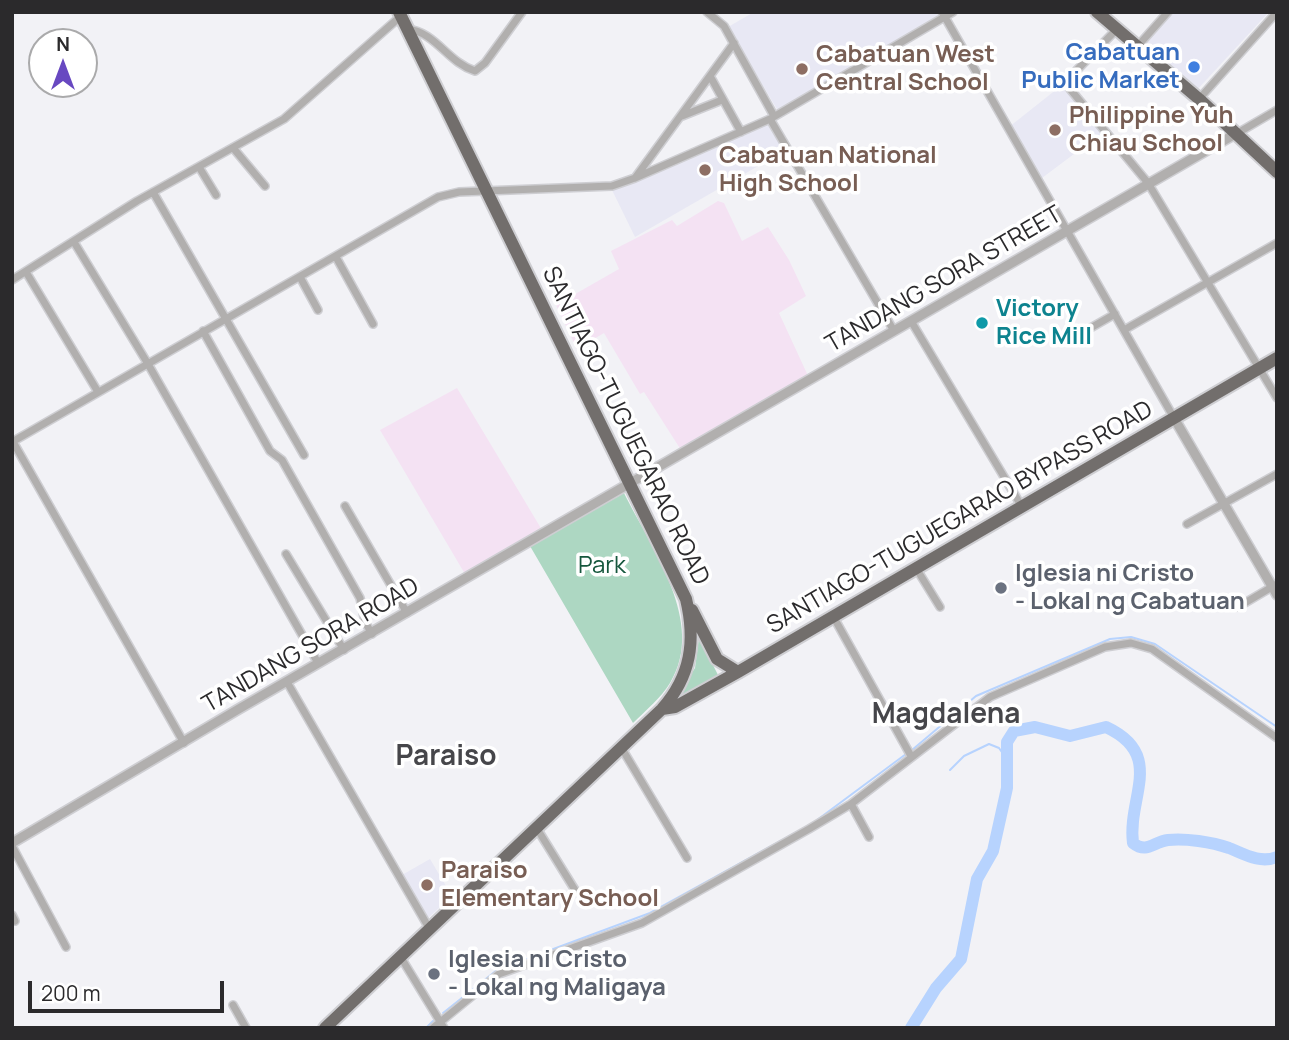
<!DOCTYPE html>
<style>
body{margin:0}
#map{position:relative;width:1289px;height:1040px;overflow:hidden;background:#f2f2f6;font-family:Manrope,sans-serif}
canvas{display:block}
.frame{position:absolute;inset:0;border:14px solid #2b2a2c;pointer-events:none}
.north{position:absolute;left:28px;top:28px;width:70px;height:70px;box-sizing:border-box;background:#fff;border:2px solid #aaaaab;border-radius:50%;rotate:0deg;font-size:19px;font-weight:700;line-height:28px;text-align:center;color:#2b2a2c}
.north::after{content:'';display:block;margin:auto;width:24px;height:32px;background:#6848c1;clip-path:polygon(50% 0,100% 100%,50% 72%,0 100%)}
.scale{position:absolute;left:28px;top:981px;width:196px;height:32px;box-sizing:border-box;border:4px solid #2b2a2c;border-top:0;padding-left:9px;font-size:21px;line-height:24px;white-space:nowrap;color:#2b2a2c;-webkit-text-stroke:5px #fff;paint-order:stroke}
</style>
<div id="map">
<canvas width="1289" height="1040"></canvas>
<div class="frame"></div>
<div class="north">N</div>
<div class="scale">200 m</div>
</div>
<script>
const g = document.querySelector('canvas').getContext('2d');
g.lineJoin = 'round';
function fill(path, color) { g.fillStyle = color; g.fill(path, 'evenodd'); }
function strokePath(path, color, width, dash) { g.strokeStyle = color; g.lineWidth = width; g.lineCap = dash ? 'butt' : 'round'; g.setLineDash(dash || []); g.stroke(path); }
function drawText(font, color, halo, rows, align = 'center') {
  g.font = font + ' Manrope,sans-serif'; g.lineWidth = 7; g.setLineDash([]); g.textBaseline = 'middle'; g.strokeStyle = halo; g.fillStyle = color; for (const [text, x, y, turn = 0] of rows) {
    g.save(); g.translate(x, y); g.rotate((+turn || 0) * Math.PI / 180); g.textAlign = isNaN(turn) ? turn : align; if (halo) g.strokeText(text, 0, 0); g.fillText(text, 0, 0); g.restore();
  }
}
const built = new Path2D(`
 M754,12H936L939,18L778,111L728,27Z
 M1172,12H1269L1196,91L1144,43Z
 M1062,85L1102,133L1042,178L1009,127Z
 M771,123L786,150L635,237L612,190Z
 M430,859L452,896L427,919L402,875Z`);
const industrial = new Path2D(`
 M718,201L724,203L742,241L768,227L789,260L806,296L779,313L809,378L681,450L644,392L640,394L604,333L577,349L556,305L619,269L611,251L672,220L677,226Z
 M457,388L542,530L465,574L380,430Z`);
const green = new Path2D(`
 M624,493C651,548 707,623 670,683C661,698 646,710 633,723L530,546Z
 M699,637L718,675L673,701L695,668Z`);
const stream = new Path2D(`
 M912,750L976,696L1110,639L1131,637L1155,644L1277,727
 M950,770L964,756L989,744L999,748L1006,758
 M817,820L906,754
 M443,1013L497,970L650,913L797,832
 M426,1028L433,1021`);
const river = new Path2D(`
 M911,1028L936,988L961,959L977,879L993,851L1007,788V742L1014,731L1035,727L1070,736L1106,727C1166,755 1127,797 1133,843C1147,854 1153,842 1168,840C1185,838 1212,842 1229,848C1244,854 1260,864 1277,857`);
const minor = new Path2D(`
 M707,12L724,26L774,116
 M942,12L1174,418
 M407,29C436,32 447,62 475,71L485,63L522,12
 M1116,30L1071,76L1070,89L1148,183L1277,398
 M1136,48L1168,12
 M710,76L741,132
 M1199,99L1277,12
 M682,116L722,100
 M770,119L894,331
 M1236,134L1277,110
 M234,149L265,186
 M199,167L216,195
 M635,178L734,43
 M153,192L304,455
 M74,242L148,364L318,663
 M336,257L373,324
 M26,272L98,392
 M300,277L318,310
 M12,280L137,201L284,119L401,16
 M911,321L1022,507
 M1124,330L1277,243
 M203,331L270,451L282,460L360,598L365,622L372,634
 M1080,334L1115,314
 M12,440L184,743
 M12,442L438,197L459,192L612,186L635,178L770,119L953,12
 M345,506L407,613
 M1187,524L1277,474
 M286,554L344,650
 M916,568L940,607
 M1238,607L1277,584
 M833,616L911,756
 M287,682L429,928
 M621,747L687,858
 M851,804L869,837
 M536,827L575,890
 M12,846L66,947
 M12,915L15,921
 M400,956L444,1028
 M233,1005L246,1028
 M433,1028L499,974L642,923L809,829L851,804L990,697L1105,647L1131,643L1152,649L1277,738`);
const tertiary = new Path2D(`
 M1174,418L1277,595
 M12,843L237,710L1235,134`);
const trunk = new Path2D(`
 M1097,12L1199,99L1277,172
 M692,610L717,659L738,672
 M662,709L675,707L738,672L1277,358
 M325,1028L662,709C691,676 696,641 686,599L399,12`);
const markers = [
 [1194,67,7,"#3f7fe0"],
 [802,69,7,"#8d6e63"],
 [1055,130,7,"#8d6e63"],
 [705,170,7,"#8d6e63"],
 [982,323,7,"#0f9aa8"],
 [1001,588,7,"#6b7280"],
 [427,885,7,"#8d6e63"],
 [434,974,7,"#6b7280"]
];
const shopNames = [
 ["Cabatuan",1180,53],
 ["Public Market",1180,81]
];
const educationNames = [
 ["Cabatuan West",816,55],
 ["Central School",816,83],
 ["Philippine Yuh",1069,116],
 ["Chiau School",1069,144],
 ["Cabatuan National",719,156],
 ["High School",719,184],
 ["Paraiso",441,871],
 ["Elementary School",441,899]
];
const streetNames = [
 ["TANDANG SORA STREET",944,280,-30],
 ["SANTIAGO-TUGUEGARAO ROAD",625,426,64],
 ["SANTIAGO-TUGUEGARAO BYPASS ROAD",960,518,-30],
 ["TANDANG SORA ROAD",311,646,-30]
];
const cultureNames = [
 ["Victory",996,309],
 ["Rice Mill",996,337]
];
const parkNames = [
 ["Park",602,566]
];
const worshipNames = [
 ["Iglesia ni Cristo",1015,574],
 ["- Lokal ng Cabatuan",1015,602],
 ["Iglesia ni Cristo",448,960],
 ["- Lokal ng Maligaya",448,988]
];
const quarterNames = [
 ["Magdalena",946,715],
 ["Paraiso",446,757]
];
fill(built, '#e8e8f4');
fill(industrial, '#f4e2f3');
fill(green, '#add7c2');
strokePath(stream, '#b7d3fe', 2);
strokePath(river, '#b7d3fe', 12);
strokePath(minor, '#ceced2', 10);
strokePath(tertiary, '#ceced2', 12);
strokePath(trunk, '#ceced2', 16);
strokePath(minor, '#b1afae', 7);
strokePath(tertiary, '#b1afae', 9);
strokePath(trunk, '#726e6c', 12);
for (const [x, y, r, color] of markers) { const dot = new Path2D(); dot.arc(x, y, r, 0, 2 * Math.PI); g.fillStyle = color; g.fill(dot); strokePath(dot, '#fff', 2.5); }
drawText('bold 24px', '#366cbe', '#fff', shopNames, 'right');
drawText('bold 24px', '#785e54', '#fff', educationNames, 'left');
drawText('24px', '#2b2a2c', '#fff', streetNames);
drawText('bold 24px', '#0d838f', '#fff', cultureNames, 'left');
drawText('24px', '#16573d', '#fff', parkNames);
drawText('bold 24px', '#5b616d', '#fff', worshipNames, 'left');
drawText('bold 28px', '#46464a', '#fff', quarterNames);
</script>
